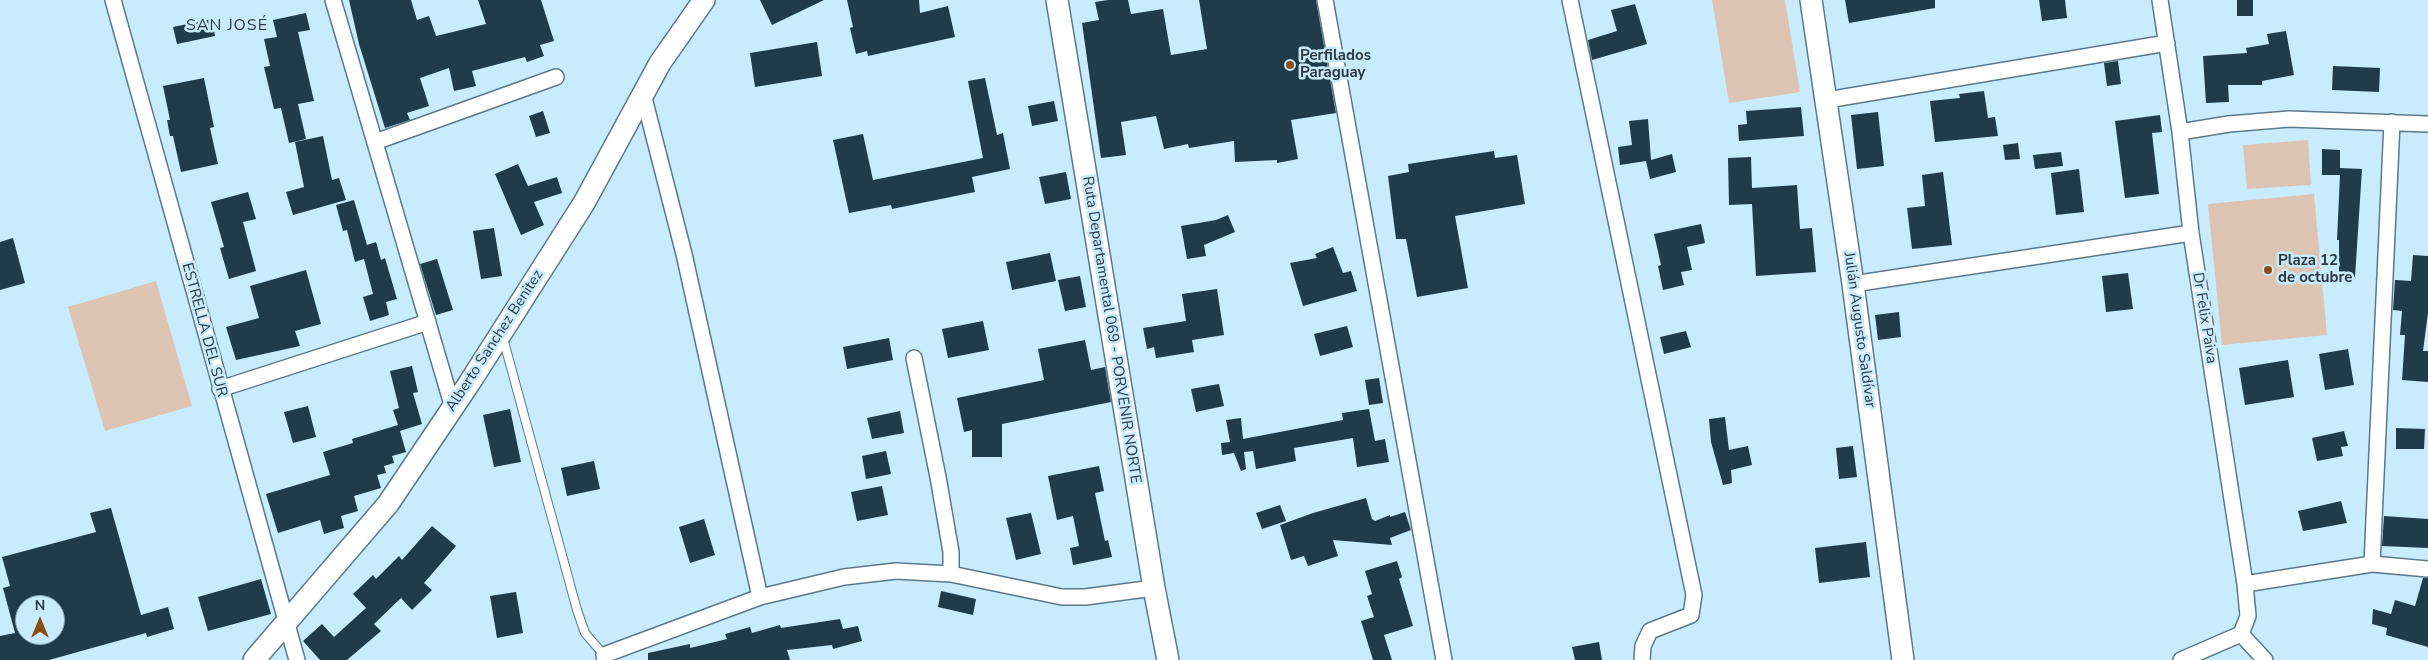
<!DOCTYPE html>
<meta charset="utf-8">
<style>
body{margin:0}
#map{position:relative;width:2428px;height:660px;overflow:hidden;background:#c9ebfe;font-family:"Nunito Sans",sans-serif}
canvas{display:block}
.north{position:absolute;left:15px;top:595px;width:50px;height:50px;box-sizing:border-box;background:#c9ebfe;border:1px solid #8aa4b2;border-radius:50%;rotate:0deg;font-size:14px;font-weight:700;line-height:20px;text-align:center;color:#2c3941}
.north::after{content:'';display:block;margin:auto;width:18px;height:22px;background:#8d4e14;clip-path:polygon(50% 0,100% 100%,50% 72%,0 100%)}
</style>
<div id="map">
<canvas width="2428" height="660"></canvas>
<div class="north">N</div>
</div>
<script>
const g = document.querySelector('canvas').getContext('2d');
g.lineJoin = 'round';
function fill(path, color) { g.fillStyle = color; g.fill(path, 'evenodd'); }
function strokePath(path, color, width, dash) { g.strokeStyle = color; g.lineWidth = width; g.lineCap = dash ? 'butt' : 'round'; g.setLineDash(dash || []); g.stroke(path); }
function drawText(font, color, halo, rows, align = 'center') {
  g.font = font + ' "Nunito Sans",sans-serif'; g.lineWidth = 5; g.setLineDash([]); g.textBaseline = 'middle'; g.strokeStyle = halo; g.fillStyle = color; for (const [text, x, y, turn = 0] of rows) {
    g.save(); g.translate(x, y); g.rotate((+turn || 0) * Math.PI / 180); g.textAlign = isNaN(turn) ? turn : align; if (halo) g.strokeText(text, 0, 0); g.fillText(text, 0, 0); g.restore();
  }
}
const green = new Path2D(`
 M1712,0H1785L1800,92L1729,103Z
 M2308,140L2311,185L2247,189L2243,145Z
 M2314,194L2327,335L2222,345L2208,204Z
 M156,281L192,406L105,431L68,307Z`);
const building = new Path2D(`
 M349,0H411L417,20L429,16L436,36L486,24L478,0H541L554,41L540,45L544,56L527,62L525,57L472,71L476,86L454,91L449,68L420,78L429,106L407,113L410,120L385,128L359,44Z
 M760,0H824L772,25Z
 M847,0H919L920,13L948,6L955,37L868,56L867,51L856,54L850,28L853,27Z
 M1108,0H1128L1131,14L1163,9L1171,55L1207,49L1199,0H1316L1336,113L1291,120L1298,159L1277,163V160L1235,162L1234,141L1189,148L1188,144L1164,149L1156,116L1121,122L1126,155L1101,158L1082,23L1099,20L1095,2Z
 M1845,0H1935V8L1849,23Z
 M2039,0H2065L2067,18L2042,21Z
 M2237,0H2253V16H2237Z
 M1635,4L1647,44L1592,60L1588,40L1617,31L1611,10Z
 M306,13L310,30L298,32L314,101L298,104L306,139L289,143L281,108L274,109L264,67L270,66L264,39L277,37L273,20Z
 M212,19L215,36L177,44L173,27Z
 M2286,31L2294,75L2262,81V85H2228L2229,102L2206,103L2203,56L2247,53L2246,48L2269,44L2267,34Z
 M817,42L822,76L755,87L750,53Z
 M2118,61L2121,84L2107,86L2104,63Z
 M2333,66L2380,68L2379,92L2332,90Z
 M204,78L214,127L210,128L218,164L181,172L173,136H170L167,120H170L163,86Z
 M985,78L997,135L1003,133L1010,169L972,177L975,192L892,209L891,205L849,213L833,140L863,134L873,180L983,158L968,81Z
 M1984,91L1988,118L1995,117L1998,136L1935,142L1930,101L1960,98L1959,94Z
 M1054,101L1058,121L1032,126L1028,106Z
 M1801,107L1804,136L1739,141L1738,125L1747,124L1746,111Z
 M543,111L550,133L536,137L529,116Z
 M1878,112L1884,166L1857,169L1851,115Z
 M2160,115L2162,132L2152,133L2159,194L2125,198L2115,121Z
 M1648,119L1651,160L1672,154L1676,172L1650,179L1646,161L1620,165L1618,147L1632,145L1629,121Z
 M323,136L332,180L339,178L346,200L293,215L286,192L304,187L295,142Z
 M2018,143L2020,159L2005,160L2003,145Z
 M2322,149L2340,150V168L2362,169L2355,277L2339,276V240H2337L2340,175H2322Z
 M1494,151L1495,158L1517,155L1525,204L1455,216L1468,288L1417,297L1406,239H1396L1388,176L1409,172L1408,164Z
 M2061,152L2063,166L2035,169L2033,155Z
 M1751,157L1752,188L1797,185L1800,229L1812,228L1816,272L1756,276L1752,204L1729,205L1728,158Z
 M518,164L528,186L557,177L562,193L534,202L544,225L521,235L495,174Z
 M2079,169L2084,212L2056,215L2051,173Z
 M1066,172L1071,199L1045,204L1039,177Z
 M1943,172L1952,245L1912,249L1907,208L1925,206L1922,175Z
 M248,192L256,219L243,222L256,271L229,279L220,248L224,247L211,202Z
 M354,200L367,245L376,242L381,260L385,258L397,299L386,302L389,315L370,321L363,297L373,294L364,259L355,262L347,230L343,231L336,205Z
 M1228,215L1235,232L1204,245L1206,256L1187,259L1181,226L1216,220Z
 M1701,224L1705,243L1687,247L1692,270L1681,272L1684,285L1663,290L1658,266L1661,265L1654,234Z
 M494,228L502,276L481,279L473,231Z
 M13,238L25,283L0,290V242Z
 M1333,247L1343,273L1351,271L1357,291L1303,306L1290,263L1317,258L1315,254Z
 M1050,253L1056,281L1012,290L1006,262Z
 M2413,255L2428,256V313L2423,351H2428V382L2402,380L2405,335H2400L2402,311L2393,310L2395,280L2411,281Z
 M437,259L453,310L436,315L420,264Z
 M306,270L321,324L295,331L300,346L236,360L226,327L259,318L250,286Z
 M2128,273L2133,309L2106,312L2102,276Z
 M1080,276L1086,307L1065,311L1058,280Z
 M1217,289L1224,335L1192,340L1194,352L1156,358L1154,347L1147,349L1143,328L1186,321L1182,294Z
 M1899,312L1901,337L1878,340L1875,315Z
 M983,321L989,350L948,358L942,329Z
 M1347,326L1353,347L1320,356L1314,334Z
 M1686,331L1691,347L1664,354L1660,337Z
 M889,338L893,360L847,369L843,347Z
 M1085,340L1091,370L1105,367L1111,402L1002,424V457H972V430L964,432L957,398L1044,380L1038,349Z
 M2348,349L2354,385L2325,390L2319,354Z
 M2288,360L2294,397L2245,405L2239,368Z
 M412,366L418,392L413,393L422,424L400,431L406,452L392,456L394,463L384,466L386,473L377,475L381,488L354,496L358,511L341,516L344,528L324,534L320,520L278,533L266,494L330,475L323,452L353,443L352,439L398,425L393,410L399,408L390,371Z
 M1379,378L1383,403L1369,405L1365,380Z
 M1219,384L1224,406L1196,412L1191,389Z
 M308,406L316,437L293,443L284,412Z
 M510,409L521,462L494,467L483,415Z
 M1369,409L1375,441L1385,439L1389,462L1357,467L1353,438L1294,448L1296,461L1256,469L1253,451L1244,452L1246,469L1241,471L1234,453L1222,455L1221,443L1230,442L1226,420L1241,418L1243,439L1343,420L1342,413Z
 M900,411L904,433L872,439L867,418Z
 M1725,417L1729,450L1748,446L1752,465L1731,470L1732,483L1723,485L1711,442L1709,419Z
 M2396,428L2425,429L2424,449H2396Z
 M2344,431L2348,446L2341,447L2343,456L2317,461L2312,438Z
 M1853,446L1857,477L1839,479L1836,448Z
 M886,451L891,474L866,479L862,456Z
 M594,461L600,489L567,496L561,468Z
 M1099,466L1104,491L1095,493L1105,541L1108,540L1112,557L1073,565L1070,548L1079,546L1073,516L1057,520L1048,476Z
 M882,486L888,515L857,521L851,492Z
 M1366,498L1372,519L1375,521L1390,515V517L1405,512L1411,530L1390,538L1392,545L1333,540L1338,556L1308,566L1304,556L1291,560L1280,525L1313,513Z
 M2341,501L2347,523L2303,531L2298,511Z
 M1280,505L1286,521L1262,529L1256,513Z
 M111,508L141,615L168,607L174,629L147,637L146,633L49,660H0V636L15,633L3,588L10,586L2,557L96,532L90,513ZM25,605H55V635H25Z
 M1031,513L1041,554L1016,560L1006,518Z
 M2384,516L2428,519V548L2382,546Z
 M704,519L715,555L690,563L679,527Z
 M432,526L456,546L424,583L432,590L412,610L401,598L374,624L381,631L347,660H320L303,641L322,624L334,637L366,608L353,594L373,575L376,579L399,556L402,560Z
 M1866,542L1870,577L1819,583L1815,548Z
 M1397,561L1402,577L1399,579L1413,626L1384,635L1392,660H1373L1361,621L1374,617L1367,596L1372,594L1365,571Z
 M2423,578H2428V647L2386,635L2387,628L2372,624L2373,609L2391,614L2395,600L2415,606Z
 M261,579L271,614L208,631L198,597Z
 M941,591L976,599L973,615L938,607Z
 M516,592L523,633L497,638L490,596Z
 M840,619L843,629L858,626L862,641L833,649L832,645L787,650L790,660H648V653L690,644V648L727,639L725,634L750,627L752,633L780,625L781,628Z
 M1599,642L1602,660H1575L1572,647Z`);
const lane = new Path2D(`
 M503,338L577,610L585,633L604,655`);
const street = new Path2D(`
 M113,0L297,660
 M333,0L453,408
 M1325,0L1444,660
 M1570,0L1694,595L1691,615L1650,631L1643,646L1642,660
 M2160,0L2180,132L2191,233L2245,584L2248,616L2241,634
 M643,94L684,254L760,597
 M1827,100L2167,43
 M2180,132L2229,124L2289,119L2428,124
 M375,142L556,77
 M1853,284L2191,233
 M914,358L938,477L951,552V574
 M220,389L428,322
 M2372,564L2392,122
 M2245,584L2372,564L2428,569
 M2241,634L2265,660
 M605,660L604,655L760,597L844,577L896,571L951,574L1062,597H1085L1154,588
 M2181,660L2241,634`);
const secondary = new Path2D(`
 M1057,0L1154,588L1168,660
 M1811,0L1853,284L1903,660
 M254,660L388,504L470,382L584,203L660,63L704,0`);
const markers = [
 [1290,65,5,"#8d4e14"],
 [2268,270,5,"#8d4e14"]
];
const poiNames = [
 ["Perfilados",1300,56],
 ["Paraguay",1300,73],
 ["Plaza 12",2278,261],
 ["de octubre",2278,278]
];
const streetNames = [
 ["Dr Felix Paiva",2204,318,81],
 ["ESTRELLA DEL SUR",204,330,75],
 ["Ruta Departamental 069 - PORVENIR NORTE",1111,330,81],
 ["Julián Augusto Saldívar",1859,330,82],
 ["Alberto Sanchez Benitez",495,341,-57]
];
const neighbourhoodNames = [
 ["SAN JOSÉ",227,26]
];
fill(green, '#ddc4b2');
fill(building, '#203c4a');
strokePath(lane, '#5b798a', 10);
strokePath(street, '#5b798a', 18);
strokePath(secondary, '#5b798a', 24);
strokePath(lane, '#fff', 8);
strokePath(street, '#fff', 15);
strokePath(secondary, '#fff', 21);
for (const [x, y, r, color] of markers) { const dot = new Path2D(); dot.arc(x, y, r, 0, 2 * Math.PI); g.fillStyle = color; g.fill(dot); strokePath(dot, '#c9ebfe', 2); }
drawText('bold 15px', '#2c3941', '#c9ebfe', poiNames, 'left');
drawText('15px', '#2c3941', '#c9ebfe', streetNames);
g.letterSpacing = '1px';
drawText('16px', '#2c3941', '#c9ebfe', neighbourhoodNames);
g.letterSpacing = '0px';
</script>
